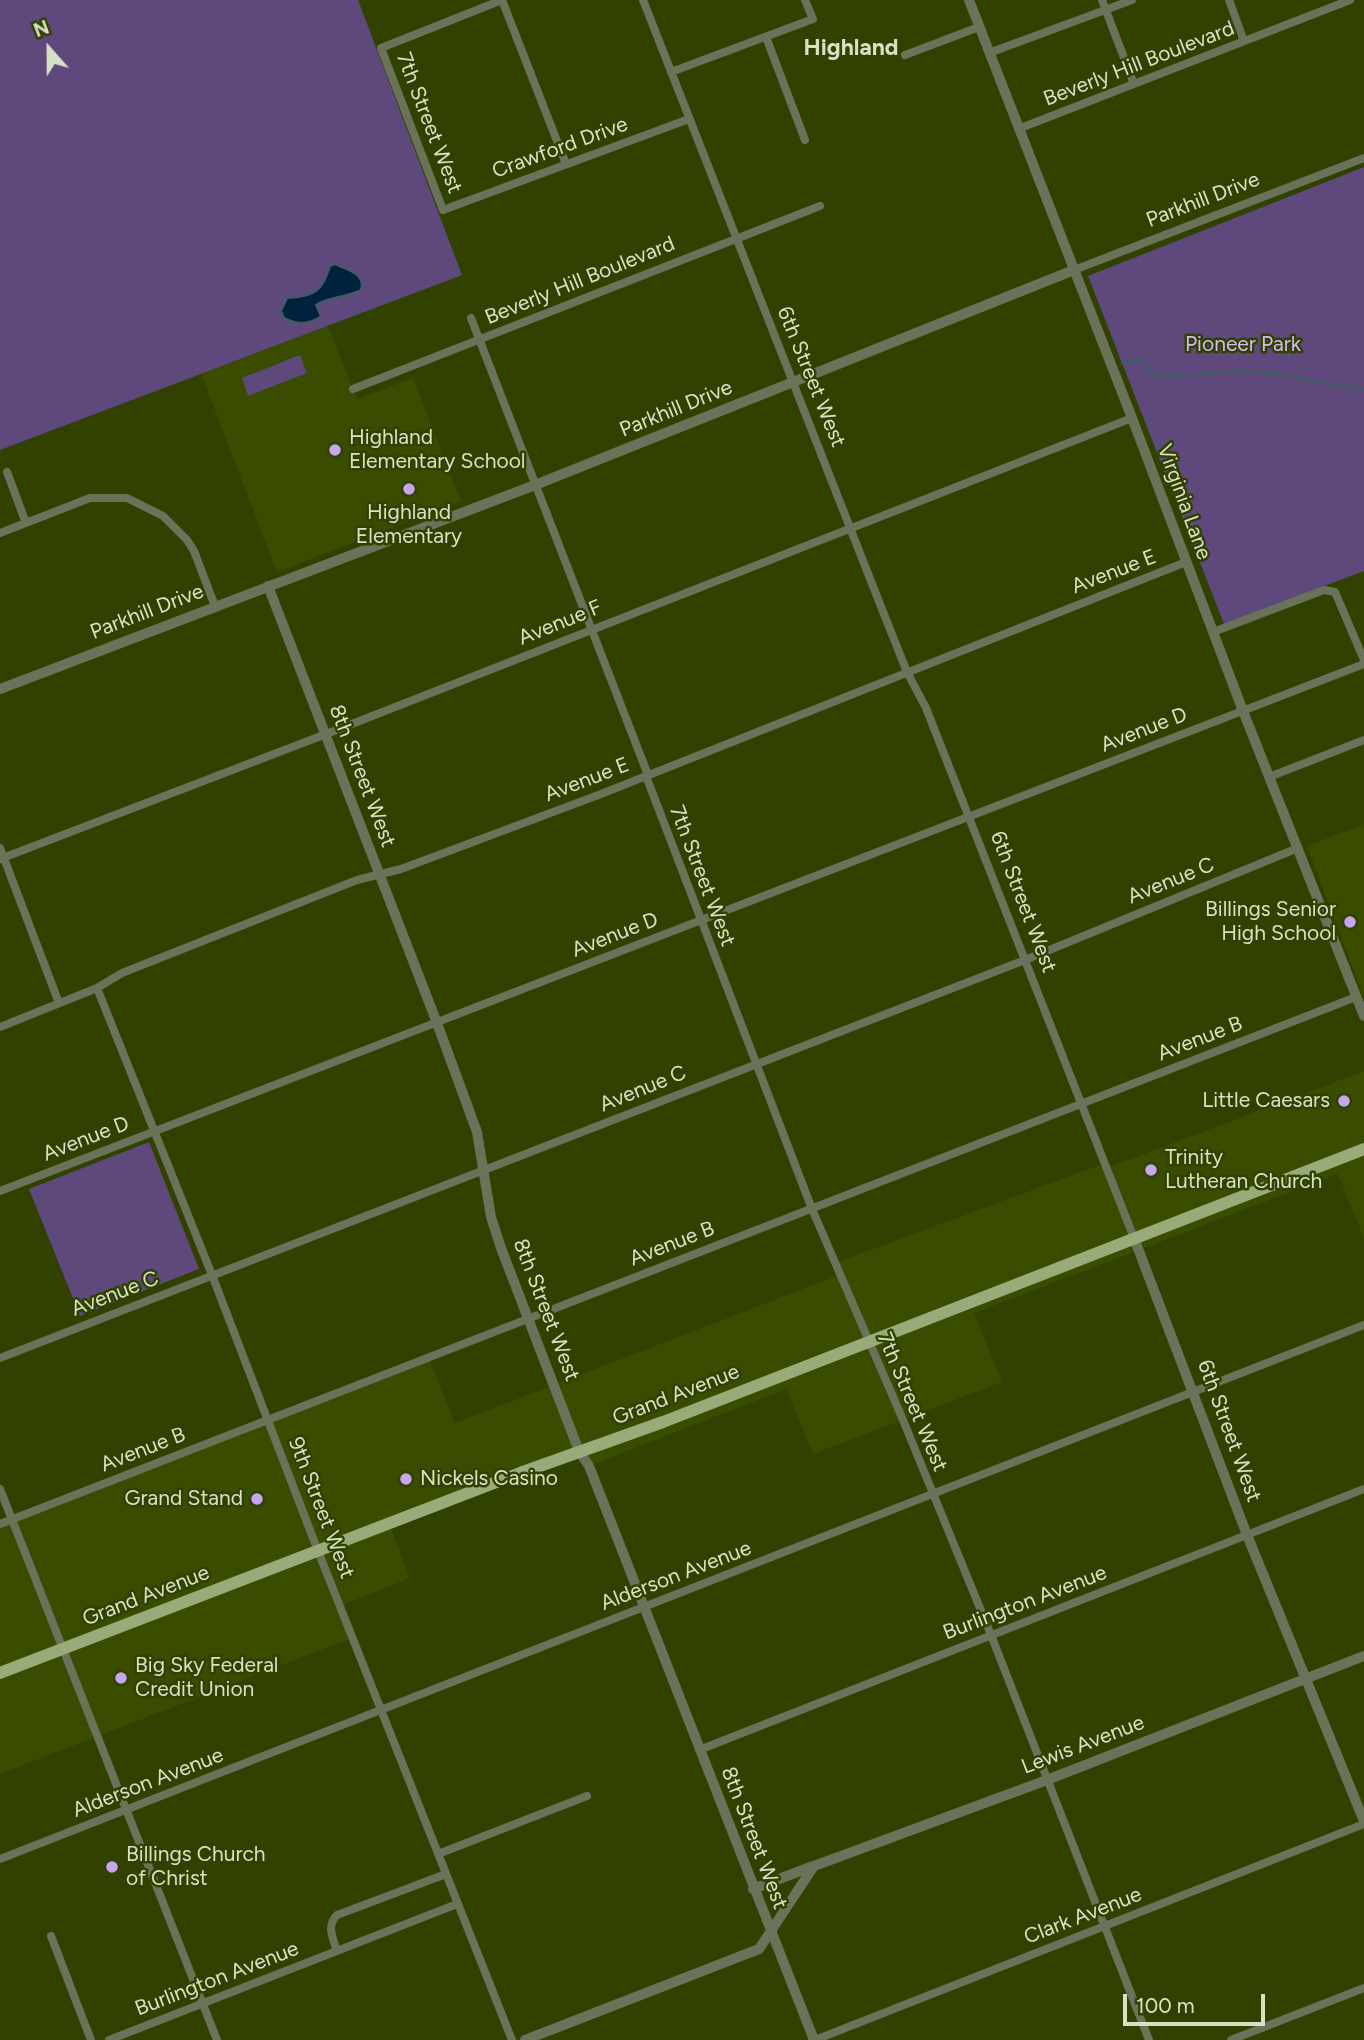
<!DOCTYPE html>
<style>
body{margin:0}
#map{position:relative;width:1364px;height:2040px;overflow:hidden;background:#304100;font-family:Figtree,sans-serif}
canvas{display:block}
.north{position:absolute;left:14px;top:14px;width:70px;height:70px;-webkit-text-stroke:5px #304100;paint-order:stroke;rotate:339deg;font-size:19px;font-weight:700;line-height:28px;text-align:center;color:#d6e2c3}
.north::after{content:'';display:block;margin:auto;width:24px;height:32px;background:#d6e2c3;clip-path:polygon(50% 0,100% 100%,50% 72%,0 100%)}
.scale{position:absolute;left:1123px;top:1994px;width:142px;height:32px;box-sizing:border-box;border:4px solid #d6e2c3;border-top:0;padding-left:9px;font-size:21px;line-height:24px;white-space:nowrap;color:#d6e2c3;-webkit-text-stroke:5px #304100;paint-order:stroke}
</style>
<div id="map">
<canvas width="1364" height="2040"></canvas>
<div class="north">N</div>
<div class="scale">100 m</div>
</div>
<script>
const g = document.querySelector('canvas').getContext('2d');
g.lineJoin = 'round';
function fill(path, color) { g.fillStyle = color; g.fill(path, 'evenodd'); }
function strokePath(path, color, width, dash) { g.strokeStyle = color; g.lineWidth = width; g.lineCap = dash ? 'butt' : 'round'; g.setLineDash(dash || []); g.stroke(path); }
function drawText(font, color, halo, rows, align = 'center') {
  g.font = font + ' Figtree,sans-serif'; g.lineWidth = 5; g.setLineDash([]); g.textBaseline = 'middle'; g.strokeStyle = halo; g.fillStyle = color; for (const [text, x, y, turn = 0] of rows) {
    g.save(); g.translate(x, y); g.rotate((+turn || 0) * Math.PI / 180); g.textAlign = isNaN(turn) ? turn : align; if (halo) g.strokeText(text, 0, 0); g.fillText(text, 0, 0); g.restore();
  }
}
const built = new Path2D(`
 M328,326L357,399L413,378L461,501L277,572L201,374Z
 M1364,824V998L1307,846Z
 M1364,1071V1238L1338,1174L974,1313L1002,1382L813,1454L786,1389L589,1466L579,1451L389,1523L410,1578L340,1606L352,1638L0,1774V1524L428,1357L455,1423L839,1275L835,1263L1105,1163L1107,1168Z`);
const green = new Path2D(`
 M0,0H358L462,275L0,450Z
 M1364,167V571L1224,624L1088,276Z
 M300,355L307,373L248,396L242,378Z
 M149,1142L199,1269L80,1316L29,1189Z`);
const water = new Path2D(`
 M335,264C346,270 366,273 361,290C347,297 325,298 316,305L321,316C309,325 297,325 284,318L281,311L287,298C314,297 323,291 330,266Z`);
const stream = new Path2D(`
 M1122,363L1142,359L1153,374L1170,376L1237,371L1283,374L1336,386L1364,389`);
const minor = new Path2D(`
 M502,0L381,48L443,210L689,119
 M502,0L566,164
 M643,0L878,599L907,672L926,708L1134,1238
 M1102,0L1134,84
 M1229,0L1244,41
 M766,37L805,140
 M989,53L1132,0
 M905,55L979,27
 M671,72L813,19L805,0
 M1018,129L1350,0
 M1074,270L1364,158
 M471,318L648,775
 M353,389L820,206
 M7,472L26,523
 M0,533L90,498H127L163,516L187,540L194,551L215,606
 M1213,632L1324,590L1335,592L1364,660
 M646,776L812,1209L903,1420L991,1635L1149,2040
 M1269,777L1364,740
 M0,848L59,1003
 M0,859L334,731L1132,418
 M97,988L212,1275L318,1551L512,2040
 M0,1027L97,988L122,973L357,880L401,869L601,794L1186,562
 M0,1191L1364,664
 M0,1358L1025,960L1298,848
 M0,1489L217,2040
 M0,1524L1356,997
 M699,1750L1364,1489
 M438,1854L587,1796
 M0,1859L1364,1325
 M51,1936L91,2040
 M337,1951C333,1938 326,1926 337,1915L446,1874
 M109,2040L457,1904
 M815,2040L1364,1824
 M1231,2040L1364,1988`);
const tertiary = new Path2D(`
 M969,0L1132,418L1243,711L1364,1016
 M268,586L437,1023L477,1132L491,1217L501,1248L579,1451L589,1466L814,2040
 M0,689L535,485L1074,270
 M1134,1238L1247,1535L1364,1821
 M753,1889L813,1866
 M525,2040L759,1949L814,1866L1047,1780L1364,1656`);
const primary = new Path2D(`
 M0,1673L520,1473L663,1422L1364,1149`);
const markers = [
 [335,450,7,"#c7a6f0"],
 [409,489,7,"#c7a6f0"],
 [1350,922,7,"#c7a6f0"],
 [1344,1101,7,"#c7a6f0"],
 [1151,1170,7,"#c7a6f0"],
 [406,1479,7,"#c7a6f0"],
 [257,1499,7,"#c7a6f0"],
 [121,1678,7,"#c7a6f0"],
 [112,1867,7,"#c7a6f0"]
];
const streetNames = [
 ["Beverly Hill Boulevard",1139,64,-21],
 ["7th Street West",429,123,69],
 ["Crawford Drive",560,148,-20],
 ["Parkhill Drive",1203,200,-21],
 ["Beverly Hill Boulevard",580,281,-22],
 ["6th Street West",811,377,68],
 ["Parkhill Drive",676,409,-22],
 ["Virginia Lane",1184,502,70],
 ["Avenue E",1114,572,-21],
 ["Parkhill Drive",147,612,-21],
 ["Avenue F",560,623,-22],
 ["Avenue D",1144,730,-21],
 ["8th Street West",362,776,69],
 ["Avenue E",587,780,-21],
 ["7th Street West",702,876,69],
 ["Avenue C",1171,881,-22],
 ["6th Street West",1023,902,69],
 ["Avenue D",615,935,-21],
 ["Avenue B",1200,1039,-21],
 ["Avenue C",643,1089,-22],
 ["Avenue D",86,1139,-21],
 ["Avenue B",672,1244,-21],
 ["Avenue C",115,1294,-21],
 ["8th Street West",546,1310,69],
 ["Grand Avenue",676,1395,-21],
 ["7th Street West",912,1402,67],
 ["6th Street West",1229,1431,70],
 ["Avenue B",143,1450,-21],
 ["9th Street West",321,1508,69],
 ["Alderson Avenue",676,1576,-21],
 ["Grand Avenue",146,1596,-21],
 ["Burlington Avenue",1025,1603,-21],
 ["Lewis Avenue",1083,1745,-21],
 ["Alderson Avenue",148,1783,-21],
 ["8th Street West",754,1838,69],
 ["Clark Avenue",1083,1916,-21],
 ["Burlington Avenue",217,1979,-21]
];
const parkNames = [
 ["Pioneer Park",1243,345]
];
const poiNames = [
 ["Highland",349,438],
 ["Elementary School",349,462],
 ["Highland",409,513,"center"],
 ["Elementary",409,537,"center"],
 ["Billings Senior",1336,910,"right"],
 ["High School",1336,934,"right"],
 ["Little Caesars",1330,1101,"right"],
 ["Trinity",1165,1158],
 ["Lutheran Church",1165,1182],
 ["Nickels Casino",420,1479],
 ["Grand Stand",243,1499,"right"],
 ["Big Sky Federal",135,1666],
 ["Credit Union",135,1690],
 ["Billings Church",126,1855],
 ["of Christ",126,1879]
];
const neighbourhoodNames = [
 ["Highland",851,48]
];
fill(built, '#394c00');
fill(green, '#5f487b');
fill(water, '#00223c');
strokePath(water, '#405c64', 2);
strokePath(stream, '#405c64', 2.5);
strokePath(minor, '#6a735a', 8);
strokePath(tertiary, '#6a735a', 10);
strokePath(primary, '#98ab78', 12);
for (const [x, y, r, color] of markers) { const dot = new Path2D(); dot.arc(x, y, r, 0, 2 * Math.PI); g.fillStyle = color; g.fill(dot); strokePath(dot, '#304100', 2.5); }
drawText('21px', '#d6e2c3', '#304100', streetNames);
drawText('21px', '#d2b9f2', '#304100', parkNames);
drawText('21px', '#d6e2c3', '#304100', poiNames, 'left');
drawText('bold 23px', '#d6e2c3', '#304100', neighbourhoodNames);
</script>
